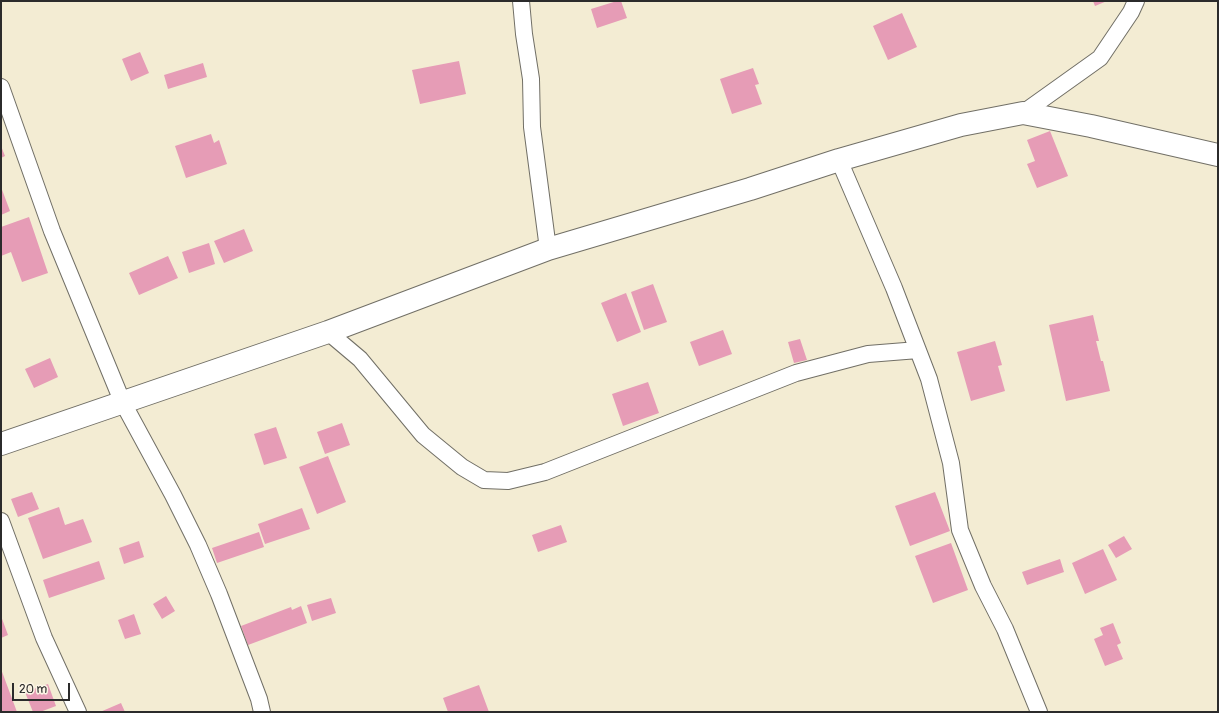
<!DOCTYPE html>
<style>
body{margin:0}
#map{position:relative;width:1219px;height:713px;overflow:hidden;background:#f3ecd3;font-family:Pangolin,sans-serif}
canvas{display:block}
.frame{position:absolute;inset:0;border:2px solid #2b2b2b;pointer-events:none}
.scale{position:absolute;left:12px;top:683px;width:58px;height:18px;box-sizing:border-box;border:2px solid #2b2b2b;border-top:0;padding-left:5px;font-size:12px;line-height:14px;white-space:nowrap;color:#2b2b2b;-webkit-text-stroke:3px #fcf5e5;paint-order:stroke}
</style>
<div id="map">
<canvas width="1219" height="713"></canvas>
<div class="frame"></div>
<div class="scale">20 m</div>
</div>
<script>
const g = document.querySelector('canvas').getContext('2d');
g.lineJoin = 'round';
function fill(path, color) { g.fillStyle = color; g.fill(path, 'evenodd'); }
function strokePath(path, color, width, dash) { g.strokeStyle = color; g.lineWidth = width; g.lineCap = dash ? 'butt' : 'round'; g.setLineDash(dash || []); g.stroke(path); }
const building = new Path2D(`
 M617,1H621L627,18L597,28L591,9Z
 M1093,1H1107L1095,6Z
 M902,13L917,47L888,60L873,26Z
 M140,52L149,73L131,81L122,59Z
 M459,61L466,94L420,104L412,70Z
 M203,63L207,77L168,89L164,75Z
 M753,68L759,84L755,85L762,104L732,114L720,79Z
 M1050,131L1068,176L1037,188L1027,164L1035,161L1027,140Z
 M211,134L214,143L219,140L227,164L186,178L175,146Z
 M1,146L5,156L1,158Z
 M1,187L10,211L1,215Z
 M29,217L48,273L22,282L11,252L1,256V227Z
 M244,229L253,251L224,263L214,241Z
 M209,243L215,264L189,273L182,252Z
 M168,256L178,278L139,295L129,273Z
 M653,284L667,322L644,330L631,292Z
 M626,293L641,332L617,342L601,303Z
 M1093,315L1099,341H1096L1101,361H1103L1110,391L1066,401L1049,325Z
 M723,330L732,354L699,366L690,342Z
 M800,339L807,360L794,363L788,342Z
 M995,341L1002,365L998,366L1005,391L971,401L957,352Z
 M50,358L58,377L34,388L25,369Z
 M648,382L659,413L623,426L612,394Z
 M342,423L350,445L325,454L317,432Z
 M276,427L287,458L264,465L254,434Z
 M328,456L346,502L317,514L299,467Z
 M32,492L39,509L18,517L11,499Z
 M935,492L950,531L910,546L895,506Z
 M59,507L65,525L83,519L92,542L43,559L28,518Z
 M302,508L310,529L265,544L258,524Z
 M561,525L567,542L538,552L532,535Z
 M259,532L264,547L217,563L212,548Z
 M1124,536L1132,549L1116,558L1108,545Z
 M139,541L144,557L124,564L119,548Z
 M951,543L968,590L933,603L915,556Z
 M1103,549L1117,580L1085,594L1072,563Z
 M1060,559L1064,572L1027,585L1022,572Z
 M99,561L105,579L49,598L43,580Z
 M166,596L175,611L162,619L153,604Z
 M331,598L336,613L312,621L307,605Z
 M301,606L307,623L248,645L241,626L291,607L292,610Z
 M134,614L141,634L125,639L118,620Z
 M1,616L8,635L1,638Z
 M1113,623L1121,643L1117,645L1123,659L1105,666L1094,639L1103,635L1100,628Z
 M1,669L17,712H1Z
 M48,684L56,706L40,712H33L25,692Z
 M479,685L489,712H448L443,698Z
 M121,703L125,712H100Z`);
const minor = new Path2D(`
 M521,1L524,34L531,79L532,127L548,249
 M1,87L52,231L122,401L173,495L198,545L219,594L259,699L262,712
 M1023,113L1100,58L1131,12L1136,1
 M839,160L894,288L929,379L951,463L960,530L983,586L1005,629L1039,712
 M328,332L360,359L423,435L462,467L484,480L508,481L545,472L796,373L868,354L918,350
 M1,521L44,638L78,712`);
const secondary = new Path2D(`
 M1,444L328,332L548,249L750,189L839,160L961,125L1023,113L1091,126L1218,155`);
fill(building, '#e69cb6');
strokePath(minor, '#716f66', 18);
strokePath(secondary, '#716f66', 24);
strokePath(minor, '#fff', 16);
strokePath(secondary, '#fff', 22);
</script>
